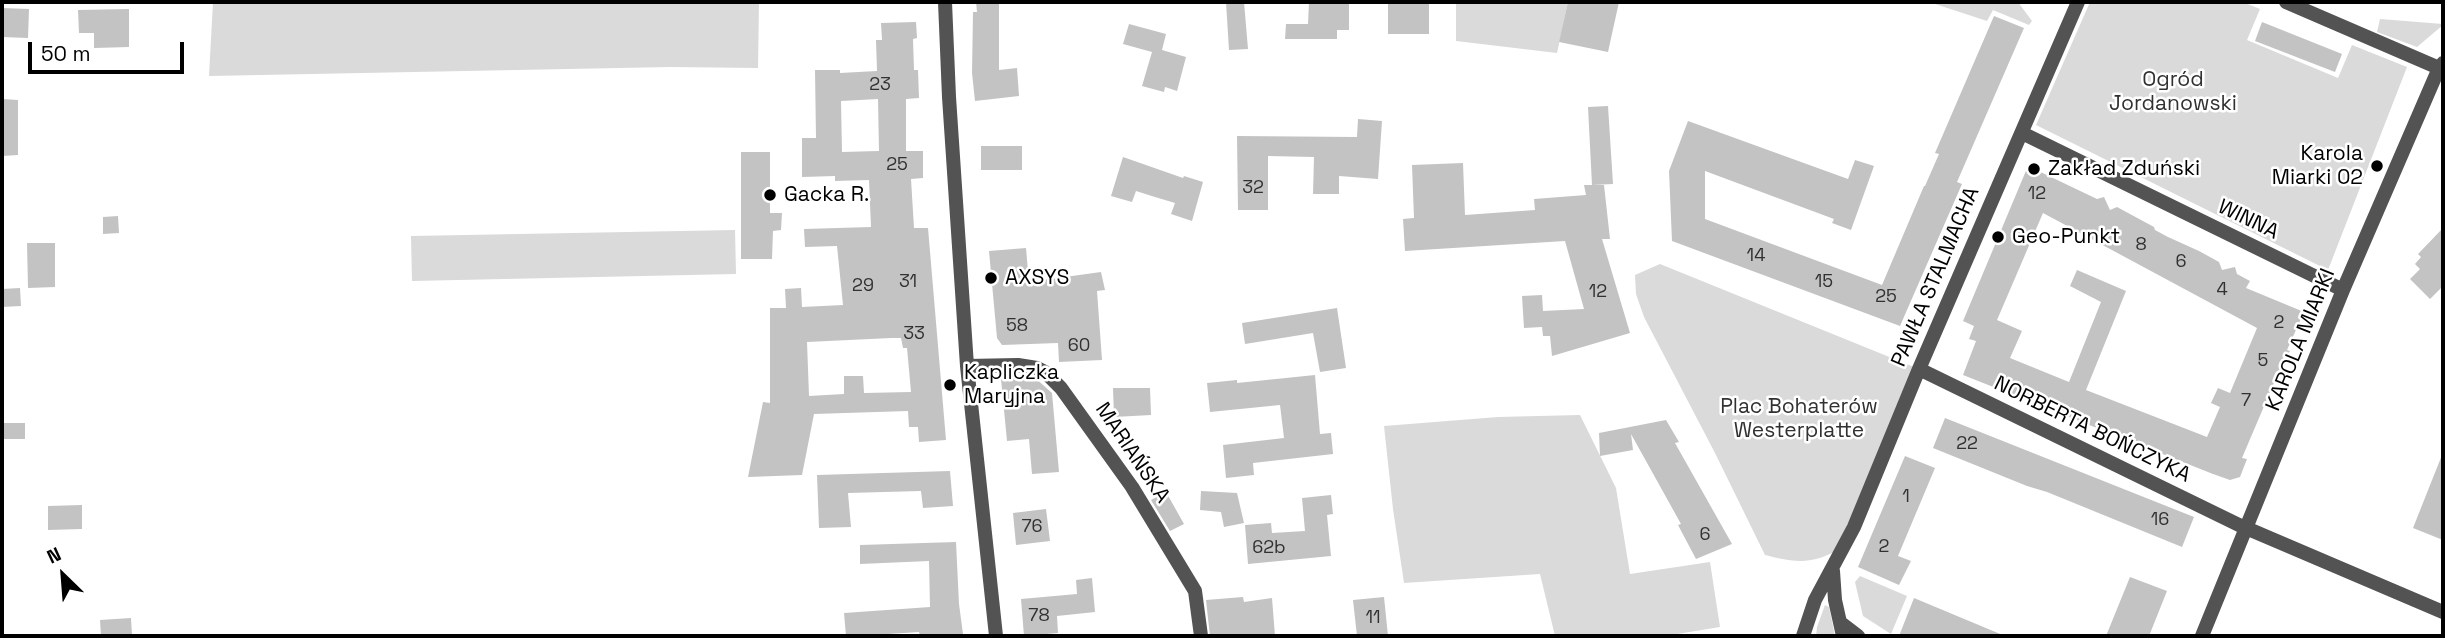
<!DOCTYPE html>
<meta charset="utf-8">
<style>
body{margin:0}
#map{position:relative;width:2445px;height:638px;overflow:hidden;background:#fff;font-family:"Space Grotesk",sans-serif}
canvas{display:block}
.frame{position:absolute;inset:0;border:4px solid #000;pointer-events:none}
.north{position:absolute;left:28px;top:540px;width:70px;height:70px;-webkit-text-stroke:5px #fff;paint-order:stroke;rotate:335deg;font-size:19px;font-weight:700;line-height:28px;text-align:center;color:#000}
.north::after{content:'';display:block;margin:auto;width:24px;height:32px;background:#000;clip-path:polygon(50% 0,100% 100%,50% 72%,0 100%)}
.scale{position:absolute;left:28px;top:42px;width:156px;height:32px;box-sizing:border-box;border:4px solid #000;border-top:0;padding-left:9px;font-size:21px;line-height:24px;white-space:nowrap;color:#000;-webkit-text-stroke:5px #fff;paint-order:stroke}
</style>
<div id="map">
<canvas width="2445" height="638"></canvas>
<div class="frame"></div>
<div class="north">N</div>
<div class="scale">50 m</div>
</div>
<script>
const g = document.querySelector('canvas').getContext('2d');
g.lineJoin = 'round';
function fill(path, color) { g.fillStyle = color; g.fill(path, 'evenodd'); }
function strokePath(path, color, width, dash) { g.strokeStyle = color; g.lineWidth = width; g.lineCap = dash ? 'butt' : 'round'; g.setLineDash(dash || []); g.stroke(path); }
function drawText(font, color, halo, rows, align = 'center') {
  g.font = font + ' "Space Grotesk",sans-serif'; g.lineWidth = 5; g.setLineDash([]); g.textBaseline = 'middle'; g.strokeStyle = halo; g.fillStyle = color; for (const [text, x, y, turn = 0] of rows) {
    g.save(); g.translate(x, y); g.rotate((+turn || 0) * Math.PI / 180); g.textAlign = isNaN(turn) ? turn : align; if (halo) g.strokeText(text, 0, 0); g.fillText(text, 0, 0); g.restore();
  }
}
const green = new Path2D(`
 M213,2H759L758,68L670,67L209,76Z
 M1456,2H1568L1557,53L1456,41Z
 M1929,2H2018L2032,21L2029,25L1993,10L1987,21Z
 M2090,2H2243L2260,9L2247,40L2338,78L2352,45L2407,67L2328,270L2036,125Z
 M2380,19L2443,24V25L2417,47L2377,32Z
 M735,230L736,274L412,281L411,236Z
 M1660,264L1919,369L1845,546C1815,564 1799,564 1765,555L1715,453L1644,317L1636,294L1635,275Z
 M1580,415L1616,488L1630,574L1710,562L1720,627L1665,636H1555L1540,574L1404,583L1393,509L1384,426L1498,417Z
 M1860,576L1907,596L1891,634L1863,616L1855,582Z
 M1825,605L1829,607L1835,636H1816L1817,627Z`);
const building = new Path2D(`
 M976,2H999V70L1017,68L1019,96L975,101L972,73L973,12H977Z
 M1226,2H1244L1248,49L1229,50Z
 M1309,2H1349V30H1337V39H1285L1286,24H1308Z
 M1388,2H1429V34H1388Z
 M1568,2H1619L1608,52L1559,42Z
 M2,8L29,9L28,38L2,37Z
 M129,9V47L94,48V33H79L78,10Z
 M1994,16L2024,28L1957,182L1962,184L1900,326L1672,241L1669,171L1688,121L1848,179L1855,160L1874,166L1851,230L1832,223L1834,219L1705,171V219L1882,285L1924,186H1925L1939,154L1935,153Z
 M916,22L917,38L913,39L914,70H918L919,98L906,99V151H923V178L911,179L914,228H928L946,440L919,442L918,427H909L908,411L814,414L802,475L748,477L763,402L770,403V308H786L785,289L801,288L802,307L843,305L837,246L805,247L804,229L871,227L869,180L835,181V176L802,177V138H816L815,70H840V73L877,71L876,40H882L881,23ZM878,99L879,151L842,152L841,101ZM891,338H901L903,348H907L911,392L864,393L863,376H844V394L809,396L807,342Z
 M2262,22L2342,54L2335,72L2255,41Z
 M1129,24L1166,34L1162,50L1186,57L1177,91L1165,87L1164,92L1142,86L1152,52L1123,44Z
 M3,99L18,100V155L2,156Z
 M1608,106L1613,184L1592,185L1588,107Z
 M1358,119L1382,121L1378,179L1339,176V194H1313L1314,157L1268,156V210H1238L1237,136L1357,137Z
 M981,146H1022V170H981Z
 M741,152H770V213H782L781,230L773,231L772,259H741Z
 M1123,157L1183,178L1184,176L1203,182L1192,221L1171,214L1175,203L1155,197L1136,191L1132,202L1111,196Z
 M1463,163L1465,215L1535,210L1534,199L1586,195L1584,185H1604L1610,239H1602L1630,333L1552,356L1550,336H1543L1542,327L1524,328L1522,296L1542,295L1543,311L1584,309L1565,241L1405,251L1403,219L1414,218L1412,165Z
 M2028,166L2097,199L2104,197L2110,210L2117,207L2154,227L2155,230L2168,237L2199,251L2219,262L2222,270L2235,267L2237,274L2250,281L2246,288L2304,312L2287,350L2290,351L2276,378L2242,458L2247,459L2240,477L2230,480L2213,474L1963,375L1976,341L1969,339L1974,326L1963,321ZM2043,213L2257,328L2230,393L2218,388L2211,403L2220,407L2207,437L2086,390L2126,291L2077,270L2070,286L2101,302L2069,382L2010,358L2022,331L1997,320Z
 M118,216L119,233L103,234V217Z
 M2443,228V286L2430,299L2410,279L2420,269L2415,264L2421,257L2418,254Z
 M27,243H55V287L28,288Z
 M1026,248L1029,282L1101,272L1105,290L1097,291L1102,360L1059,362L1058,343L1002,345L997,338L989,251Z
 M20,288L21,306L2,307V289Z
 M1337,308L1346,368L1320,372L1313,333L1245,344L1242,323Z
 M1315,375L1320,434L1331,433L1333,454L1253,463L1254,475L1226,478L1223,445L1284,438L1280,405L1210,412L1207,383L1237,380V383Z
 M1034,377L1052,393L1059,472L1032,474L1029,439L1007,441L1001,379Z
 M1113,388H1150L1151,415L1114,417Z
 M1945,418L2194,517L2182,547L2047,492L2027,486L1933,448Z
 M1666,420L1679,442L1675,443L1732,544L1696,559L1678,525L1681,524L1631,434L1633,450L1600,456L1599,433Z
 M2,423H25V439H2Z
 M2442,455H2443V540L2413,528Z
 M1905,456L1935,468L1898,556L1911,561L1899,585L1858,567Z
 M950,471L953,506L923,508L921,491L848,493L851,527L819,528L817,475Z
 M1201,491L1237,493L1244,523L1224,527L1221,512L1200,510Z
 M1166,492L1184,524L1170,531L1151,500Z
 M1331,495L1333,514L1327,515L1331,556L1248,564L1245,525L1271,523L1272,533L1305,531L1302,498Z
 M82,505V529L48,530V506Z
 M1046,509L1050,541L1016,545L1013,513Z
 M956,542L959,604L963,634L920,636L919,632L888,634V636H846L844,613L930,607L929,561L860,564V545Z
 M2130,577L2167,591L2149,636H2106Z
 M1092,578L1095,612L1057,616L1058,633L1024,636L1021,599L1077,594L1076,580Z
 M1243,597L1244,602L1272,598L1275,636H1210L1206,600Z
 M1384,597L1388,636H1357L1353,600Z
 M1914,598L2005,636H1899Z
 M131,618L132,636H101L100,620Z`);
const street = new Path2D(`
 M945,2L949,97L967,366L996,636
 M2286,2L2439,68
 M2022,133L2343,290
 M967,366L1018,365L1037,368L1045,372L1061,388L1132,487L1195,591L1201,636
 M1919,369L2239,525L2443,612
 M1833,571L1835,600L1843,636
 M1841,623L1858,636
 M1803,636L1815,600L1854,527L1919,369L2078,2
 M2202,636L2343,290L2439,68L2443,63`);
const markers = [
 [2377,166,7,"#000"],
 [2034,169,7,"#000"],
 [770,195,7,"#000"],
 [1998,237,7,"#000"],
 [991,278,7,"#000"],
 [950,385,7,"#000"]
];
const numberNames = [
 ["23",880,85],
 ["25",897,165],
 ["32",1253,188],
 ["12",2037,194],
 ["8",2141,245],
 ["14",1756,256],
 ["6",2181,262],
 ["31",908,282],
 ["15",1824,282],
 ["29",863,286],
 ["4",2222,290],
 ["12",1598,292],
 ["25",1886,297],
 ["2",2279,323],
 ["58",1017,326],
 ["33",914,334],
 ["60",1079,346],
 ["5",2263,361],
 ["7",2246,401],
 ["22",1967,444],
 ["1",1906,497],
 ["16",2160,520],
 ["76",1032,527],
 ["6",1705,535],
 ["2",1884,547],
 ["62b",1269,548],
 ["78",1039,616],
 ["11",1373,618]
];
const parkNames = [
 ["Ogród",2173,80],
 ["Jordanowski",2173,104],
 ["Plac Bohaterów",1799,407],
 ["Westerplatte",1799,431]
];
const poiNames = [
 ["Karola",2363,154,"right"],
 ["Miarki 02",2363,178,"right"],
 ["Zakład Zduński",2048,169],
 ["Gacka R.",784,195],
 ["Geo-Punkt",2012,237],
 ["AXSYS",1005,278],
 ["Kapliczka",964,373],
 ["Maryjna",964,397]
];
const streetNames = [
 ["WINNA",2248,220,26],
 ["PAWŁA STALMACHA",1936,277,-67],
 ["KAROLA MIARKI",2301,340,-68],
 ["NORBERTA BOŃCZYKA",2092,430,26],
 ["MARIAŃSKA",1132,453,56]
];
fill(green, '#dadada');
fill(building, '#c3c3c3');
strokePath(street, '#535353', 14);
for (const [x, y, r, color] of markers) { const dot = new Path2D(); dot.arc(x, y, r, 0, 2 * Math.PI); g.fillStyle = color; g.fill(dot); strokePath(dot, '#fff', 2.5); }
drawText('18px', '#313131', null, numberNames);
drawText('21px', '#313131', '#fff', parkNames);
drawText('21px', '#000', '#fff', poiNames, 'left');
drawText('21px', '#000', '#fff', streetNames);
</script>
